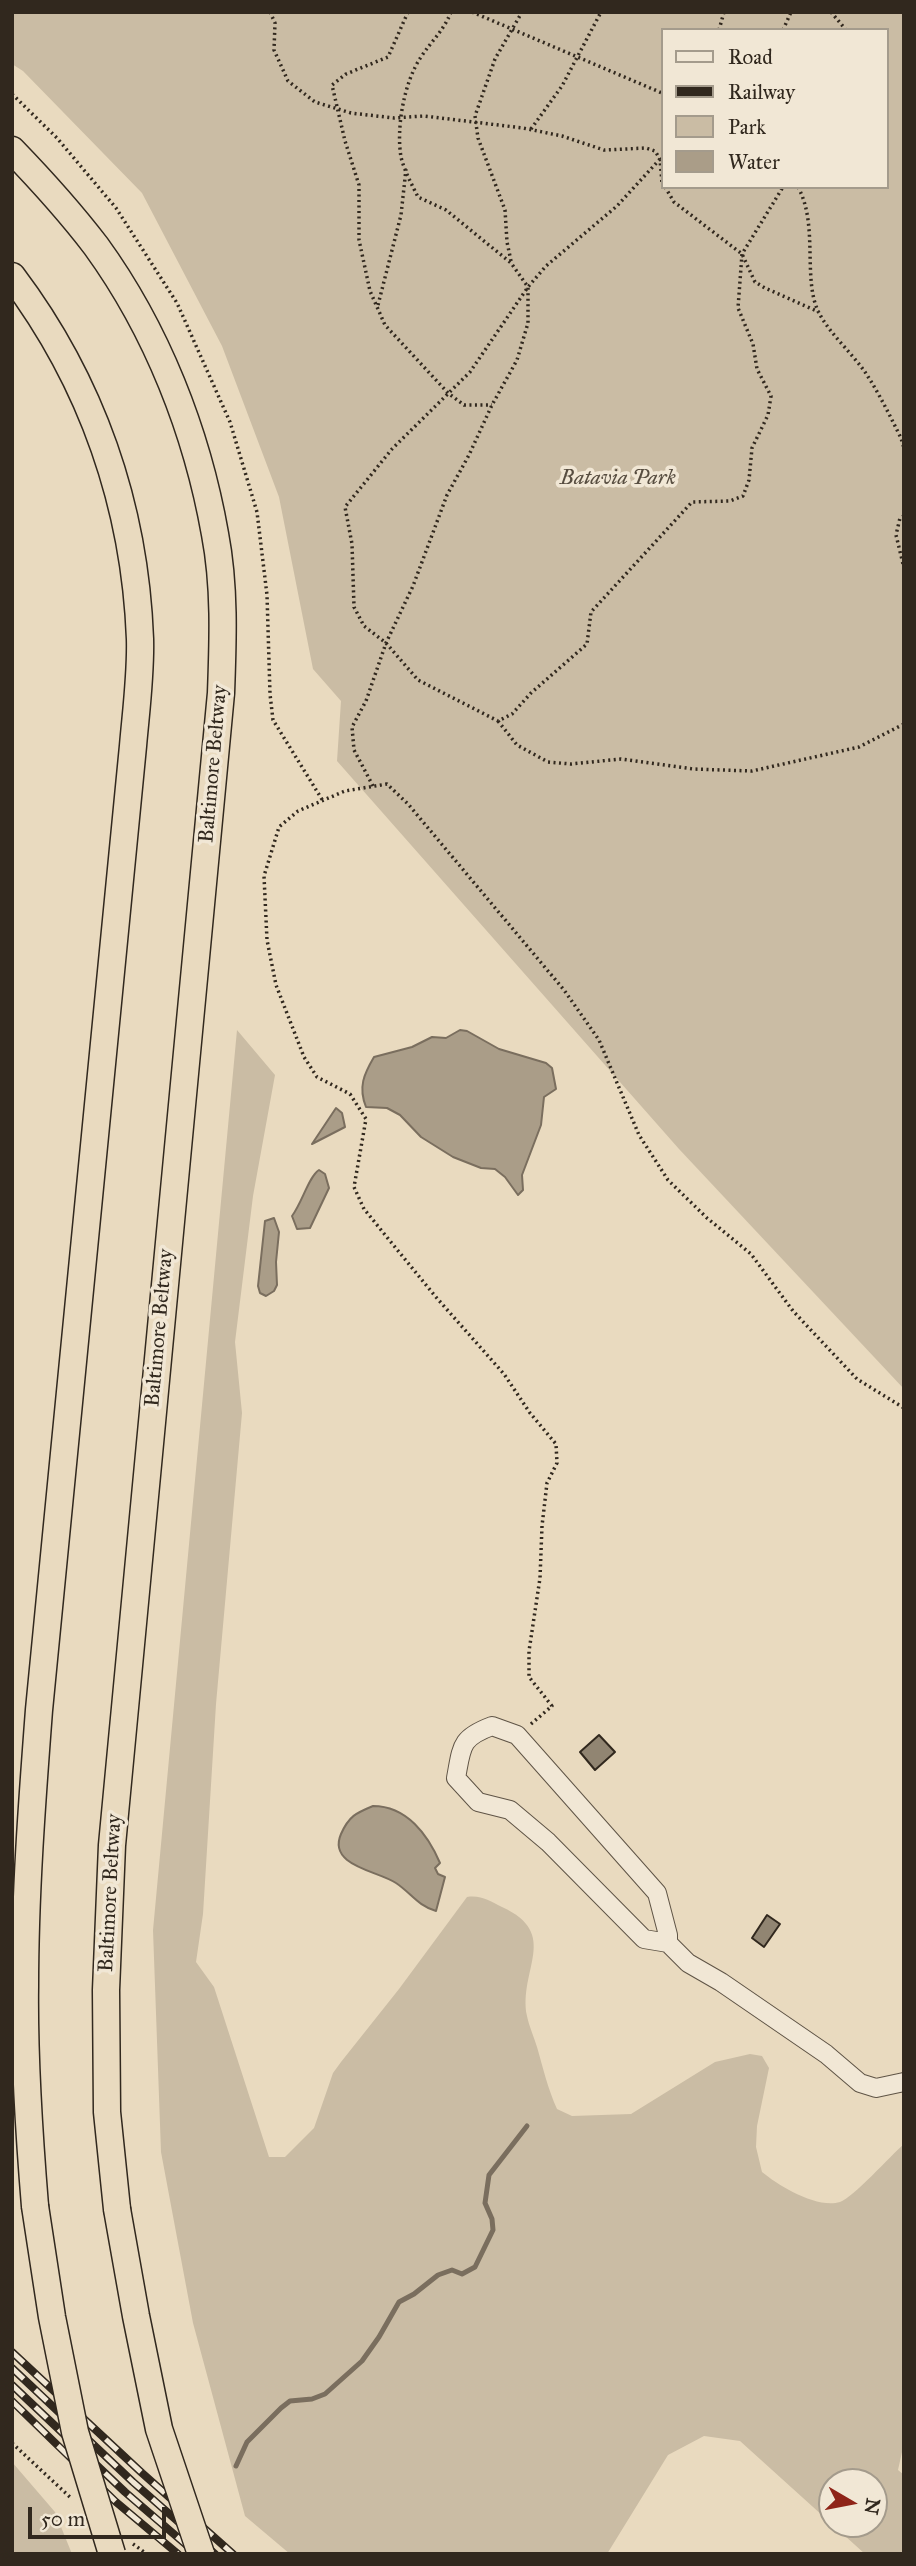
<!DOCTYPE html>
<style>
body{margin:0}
#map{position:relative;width:916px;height:2566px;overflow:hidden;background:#e9dabf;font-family:"IM FELL Great Primer",serif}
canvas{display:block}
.frame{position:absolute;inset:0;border:14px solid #31281e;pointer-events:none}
.legend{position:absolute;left:661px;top:28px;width:228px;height:161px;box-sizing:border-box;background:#f1e7d5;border:2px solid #a49b8c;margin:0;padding:9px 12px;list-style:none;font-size:21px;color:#31281e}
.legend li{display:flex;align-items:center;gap:14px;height:35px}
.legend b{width:35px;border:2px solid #a49b8c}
.north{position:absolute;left:818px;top:2468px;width:70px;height:70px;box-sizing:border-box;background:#f1e7d5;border:2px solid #a49b8c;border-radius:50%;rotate:100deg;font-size:19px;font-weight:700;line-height:28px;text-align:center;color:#31281e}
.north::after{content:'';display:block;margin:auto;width:24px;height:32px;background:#8f2418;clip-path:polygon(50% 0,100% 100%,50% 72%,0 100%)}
.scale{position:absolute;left:28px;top:2507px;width:138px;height:32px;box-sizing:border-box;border:4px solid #31281e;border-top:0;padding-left:9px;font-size:21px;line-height:24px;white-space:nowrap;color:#31281e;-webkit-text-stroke:5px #f1e7d5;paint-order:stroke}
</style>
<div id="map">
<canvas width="916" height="2566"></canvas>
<div class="frame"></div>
<ul class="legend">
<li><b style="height:9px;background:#f1e7d5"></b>Road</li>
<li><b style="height:9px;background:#31281e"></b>Railway</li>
<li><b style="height:19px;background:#cabca4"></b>Park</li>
<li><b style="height:19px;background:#aa9d88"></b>Water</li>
</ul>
<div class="north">N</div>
<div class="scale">50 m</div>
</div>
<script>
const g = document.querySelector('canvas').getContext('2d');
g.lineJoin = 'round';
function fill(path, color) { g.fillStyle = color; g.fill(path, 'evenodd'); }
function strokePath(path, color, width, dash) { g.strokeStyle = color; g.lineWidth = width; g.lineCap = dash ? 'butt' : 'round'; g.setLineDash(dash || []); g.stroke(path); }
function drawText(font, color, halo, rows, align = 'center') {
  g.font = font + ' "IM FELL Great Primer",serif'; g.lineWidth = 7; g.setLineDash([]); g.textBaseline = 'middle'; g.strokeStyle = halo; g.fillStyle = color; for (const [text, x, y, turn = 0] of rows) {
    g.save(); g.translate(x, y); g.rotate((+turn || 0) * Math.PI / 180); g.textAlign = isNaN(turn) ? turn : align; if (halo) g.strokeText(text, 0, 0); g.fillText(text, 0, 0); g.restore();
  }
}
const green = new Path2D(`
 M12,12H904V1389L679,1149L337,761L341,701L313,669L279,497L222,346L142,193L23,71L12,64ZM662,30H886V187H662Z
 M237,1030L275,1075L253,1196L235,1342L242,1413L216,1704L203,1914L196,1962L214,1987L269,2157H285L314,2128L333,2073L341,2062L399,1989L467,1897C482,1895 489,1901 502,1907C561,1934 518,1970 527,2016C529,2026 534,2037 537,2047C543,2068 548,2089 557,2109L572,2116L631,2114L715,2062L750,2054L762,2056L769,2068L757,2126L756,2147L762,2172C779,2186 817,2209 840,2202C853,2198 891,2155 904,2144V2443L898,2470L904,2475V2554H865L740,2441L704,2436L668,2455L607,2554H290L245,2516L193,2323L161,2152L153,1930ZM874,2482V2524H832V2482Z
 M12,2462L55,2512L72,2554H12Z`);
const water = new Path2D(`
 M460,1030L467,1031L499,1049L546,1063L552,1068L556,1089L544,1097L541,1125L522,1175L523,1190L518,1195L505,1177L495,1169L481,1168L453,1157L421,1137L400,1115L387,1108L366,1107C358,1087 364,1074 374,1057L412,1047L432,1037L446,1038Z
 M336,1108L342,1113L345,1127L312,1144Z
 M319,1170L325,1174L329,1188L310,1228L297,1229L292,1216C302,1203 309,1176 319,1170Z
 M274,1218L279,1232L276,1262L277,1285L274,1291L266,1296L260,1293L258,1286L265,1221Z
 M373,1806C407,1806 428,1835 440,1863L435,1868L438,1874L445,1877L436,1911C418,1906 411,1893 396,1883C379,1871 327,1866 341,1834C349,1816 356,1813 373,1806Z`);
const stream = new Path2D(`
 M236,2466L247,2442L281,2408L290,2401L312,2399L325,2394L362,2361L379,2337L399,2302L414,2294L438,2275L452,2270L462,2274L475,2267L493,2230L492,2219L485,2203L489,2175L527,2126`);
const building = new Path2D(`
 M599,1735L615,1752L595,1770L580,1752Z
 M767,1915L780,1924L764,1947L752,1938Z`);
const path = new Path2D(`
 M270,12L275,23L274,50L288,81L315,102L351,113L394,118L424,116L523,128L562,136L604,150L646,148L655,151L660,159L662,183
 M408,12L388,57L346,74L332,85L345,141L359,185V240L370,291L385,325L448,393L464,405H492
 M472,12L662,93
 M831,12L846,30
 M719,30L724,12
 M783,30L791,12
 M12,94L57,138L116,208L177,303L230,422L257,512L267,595L270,694L273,720L323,801
 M531,129L562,86L601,12
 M660,159L617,206L546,266L528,287L470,372L392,449L345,507L352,544L354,607L364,626L386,643L418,680L498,721L512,714L531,693L587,644L591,612L692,502L730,501L743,496L749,480L752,448L768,415L771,396L757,369L753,344L738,308L742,254L783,187
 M665,187L674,202L742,254L755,282L765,288L819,312
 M798,187C819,225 802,280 819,313C830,334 851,352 865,372C879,393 890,416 901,438L904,448
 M511,261L507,242L505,210L478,138L475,116L495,59L522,12
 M378,305L401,215L406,169
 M904,516L900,518L896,535L904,568
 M498,721L517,745L548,762L571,764L621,759L693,769L752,771L859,747L904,724
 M904,763V765
 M373,786L354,750L352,727L366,701L386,643L413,586L447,495L469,455L492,405L517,360L528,323V287L511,263L446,210L418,197C412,185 404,170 401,157C396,128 404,82 421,57C432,40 443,32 451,12
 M531,1724L552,1706L529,1677V1651L540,1578L542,1526L547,1483L557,1463L556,1444L530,1413L504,1374L435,1296L364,1209L354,1187L366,1119L350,1094L317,1077L304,1057L276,985L267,940L264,876L279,827L298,811L345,791L387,784L408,804L564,990L599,1040L639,1135L668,1180L707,1218L751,1254L793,1311L857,1379L904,1408
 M12,2443L72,2499
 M133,2544L147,2554`);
const minor = new Path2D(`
 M668,1943V1935L657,1893L517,1735L492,1726C460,1738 462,1746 456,1778L478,1802L510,1810L548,1842L644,1939L668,1943L688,1963L721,1982L826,2054L860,2083L876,2088L904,2082`);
const highway = new Path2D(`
 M12,150C42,181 70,212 96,246C157,330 197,432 215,534C225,586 223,640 221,693L112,1845L106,1990L107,2112L117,2209
 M12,276C92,382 135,506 140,639C141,674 136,711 133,746L39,1710C32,1802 25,1895 25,1987C24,2060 29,2133 35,2206`);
const rail = new Path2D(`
 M12,2352L142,2473L233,2554
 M12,2368L133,2482L215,2554
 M12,2385L125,2492L197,2554
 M12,2401L116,2502L178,2554`);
const highwayBridge = new Path2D(`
 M35,2206L52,2317L75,2432L112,2554
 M117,2209L136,2316L159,2429L201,2554`);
const parkNames = [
 ["Batavia Park",618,479]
];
const streetNames = [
 ["Baltimore Beltway",214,764,-85],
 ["Baltimore Beltway",160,1328,-85],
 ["Baltimore Beltway",111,1893,-87]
];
fill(green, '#cabca4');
fill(water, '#aa9d88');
strokePath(water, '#7a6e5e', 2);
strokePath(stream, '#7a6e5e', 5);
fill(building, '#918572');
strokePath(building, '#31281e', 2);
strokePath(minor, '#5f5446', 20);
strokePath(highway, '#31281e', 29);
strokePath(path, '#31281e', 3.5, [2, 3.5]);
strokePath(minor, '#f1e7d5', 18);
strokePath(highway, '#e9dabf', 26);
strokePath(rail, '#31281e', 8);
strokePath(rail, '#f1e7d5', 5, [16]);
strokePath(highwayBridge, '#31281e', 29, []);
strokePath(highwayBridge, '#e9dabf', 26);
drawText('italic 21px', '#574d40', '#f1e7d5', parkNames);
drawText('21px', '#31281e', '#f1e7d5', streetNames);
</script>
